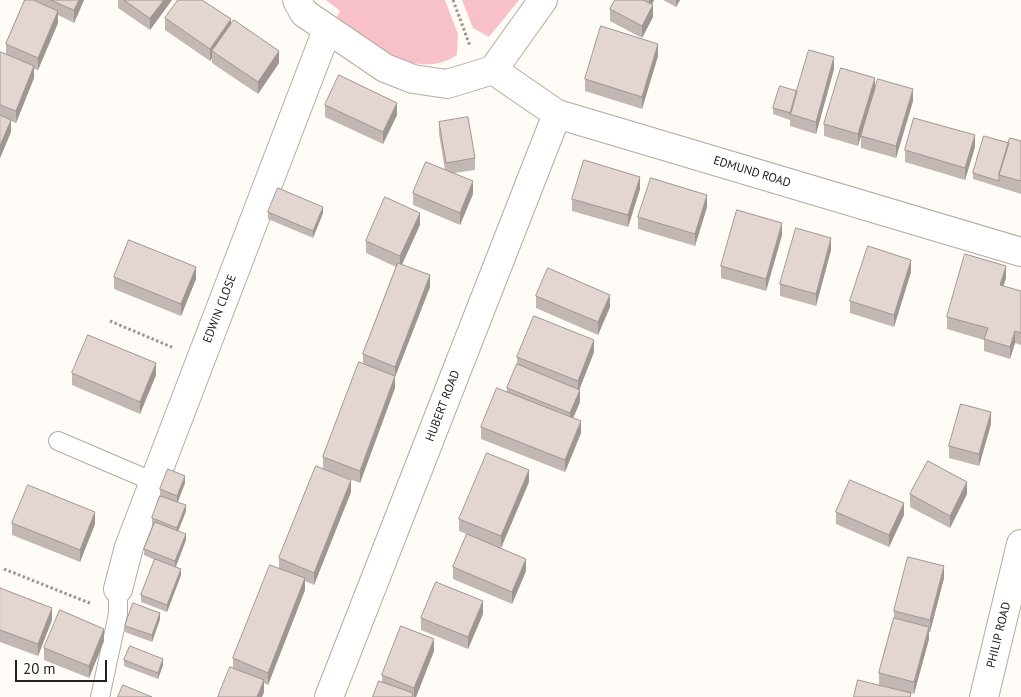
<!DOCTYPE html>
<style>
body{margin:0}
#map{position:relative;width:1021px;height:697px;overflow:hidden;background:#fffbf7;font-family:"PT Sans",sans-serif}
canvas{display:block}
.scale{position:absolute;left:15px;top:660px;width:92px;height:22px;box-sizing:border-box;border:2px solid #24211d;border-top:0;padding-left:6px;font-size:15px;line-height:18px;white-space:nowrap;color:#24211d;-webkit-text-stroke:4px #fff;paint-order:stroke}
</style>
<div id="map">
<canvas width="1021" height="697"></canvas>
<div class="scale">20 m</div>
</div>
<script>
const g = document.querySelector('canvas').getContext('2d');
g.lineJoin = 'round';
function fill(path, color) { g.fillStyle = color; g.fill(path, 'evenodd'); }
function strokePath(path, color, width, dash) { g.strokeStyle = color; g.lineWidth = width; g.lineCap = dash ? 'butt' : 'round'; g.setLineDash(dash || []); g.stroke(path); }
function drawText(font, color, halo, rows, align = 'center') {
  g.font = font + ' "PT Sans",sans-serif'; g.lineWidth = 4.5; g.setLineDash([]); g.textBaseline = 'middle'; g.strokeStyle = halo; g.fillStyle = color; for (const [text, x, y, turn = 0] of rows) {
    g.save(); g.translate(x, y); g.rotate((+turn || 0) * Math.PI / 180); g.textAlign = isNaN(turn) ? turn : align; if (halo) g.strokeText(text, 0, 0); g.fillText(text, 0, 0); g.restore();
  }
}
const green = new Path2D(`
 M326,0H445L458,34L457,55C414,83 370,42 336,18L340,11Z
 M462,0H519L489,37L473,28Z`);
const path = new Path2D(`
 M453,0L470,46
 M110,321L174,348
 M4,569L92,604`);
const lane = new Path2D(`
 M58,441L154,482
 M100,697L118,614V589`);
const street = new Path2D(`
 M297,0L304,13L385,68L413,79L447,84L493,70L543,0
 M493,70L557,114L1021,252
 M118,589L129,547L327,30
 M329,697L557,114
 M984,697L1021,544`);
const wall = new Path2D(`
 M25,0H84L74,23L58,15V23L38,70L34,69V78L16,123L11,121V132L0,158V54H6V44Z
 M118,0H172L150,30L118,8Z
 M615,0H654L652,5L653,17L642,38L610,21V9Z
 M663,0H680L676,7Z
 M165,18L231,24L279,63L258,94L212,63V58L210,61L165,30Z
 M658,56L642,109L585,91V79Z
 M834,69L816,134L790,126V120L773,114V108Z
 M875,78L858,146L824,136V124Z
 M913,101L896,158L861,148V136Z
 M325,105L397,115L383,144L325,117Z
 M439,122L475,158V170L454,173L473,194L460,225L413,205V193L445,170L439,134Z
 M1021,141V194L973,179V173L1009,143Z
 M975,147L965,180L905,162V150Z
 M640,189L628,227L572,211V199Z
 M707,207L695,246L638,229V217Z
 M268,212L323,213L313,238L268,219Z
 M420,225L402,264L430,287L395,377V388L360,483L323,469V457L363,363V354L396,267L366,253V241Z
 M782,235L766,291L721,278V266Z
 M831,250L816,306L780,296V284Z
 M911,272L894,327L850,313V301Z
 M114,277L196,279L181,316L114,289Z
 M1006,278L1003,286L1021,291V345L1015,343L1010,359L984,351V340L947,329V317Z
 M536,296L610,307L598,335L536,308Z
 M594,352L579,390L580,402L573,418L581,433L565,472L481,439V427L507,392V388L517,364V357Z
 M72,373L156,375L140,414L72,385Z
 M991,424L979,466L949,458V446Z
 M529,482L501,548L526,571L512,604L453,579V567L467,534L459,531V519Z
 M185,483L178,502L186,511L178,531L186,540L176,567L181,575L167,612L141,602V595L155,560L144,555V549L154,525H152V518L160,496V489Z
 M351,492L314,585L305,581V590L268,685L264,683V692L262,697H218L233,668V658L279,568V558Z
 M910,494H967L950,528L910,507Z
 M836,512L904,515L889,547L836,524Z
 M12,523L95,524L80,562L12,535Z
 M944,578L930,632H929V639L914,694L911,693V697L899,690L879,685V673L894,618V611Z
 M0,588L52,620L38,656L0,642Z
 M483,614L468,649L421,630V618Z
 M160,619L152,642L125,632V626Z
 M104,641L89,678L44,660V648Z
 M434,651L416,697H373L382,682V675Z
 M124,660L163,665L158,679L124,666Z`);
const shadedWall = new Path2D(`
 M79,0H84L74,23V10Z
 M164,0H172L150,30V18Z
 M649,0H654L649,10Z
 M676,0H680L676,7Z
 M653,5V17L642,38V26Z
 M58,11V23L38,70V58Z
 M231,19V31L212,51V58L210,61V49Z
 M658,44V56L642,109V97Z
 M279,51V63L258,94V82Z
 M834,57V69L816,134V122Z
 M34,66V78L16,123V111Z
 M875,78V90L858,146V134Z
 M913,89V101L896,158V146Z
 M397,103V115L383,144V132Z
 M11,120V132L0,158V146Z
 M975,135V147L965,180V168Z
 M640,177V189L628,227V215Z
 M473,181V194L460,225V213Z
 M707,195V207L695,246V234Z
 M323,207V213L313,238V231Z
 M420,213V225L400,269V256Z
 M782,223V235L766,291V279Z
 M831,238V250L816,306V294Z
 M911,260V272L894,327V315Z
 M1006,266V278L1000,297V285Z
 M196,267V279L181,316V304Z
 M430,275V287L395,377V388L360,483V471L395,377V367Z
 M610,295V307L598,335V322Z
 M1015,331V343L1010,359V347Z
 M594,340V352L578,393V381Z
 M156,363V375L140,414V402Z
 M580,390V402L570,425V413Z
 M991,412V424L979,466V454Z
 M581,421V433L565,472V460Z
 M529,470V482L501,548V536Z
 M185,476V483L177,503V496Z
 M351,480V492L314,585V573Z
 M967,482V494L950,528V516Z
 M904,503V515L889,547V535Z
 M186,505V511L177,534V528Z
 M95,512V524L80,562V550Z
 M186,534V540L175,568V561Z
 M526,559V571L512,604V592Z
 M944,566V578L930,632V620Z
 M181,569V575L167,612V605Z
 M305,578V590L268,685V673Z
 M483,601V614L468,649V637Z
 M52,608V620L38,656V644Z
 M160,613V619L152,642V635Z
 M929,627V639L914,694V682Z
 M104,629V641L89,678V666Z
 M434,639V651L416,697H414V688Z
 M163,659V665L158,679V673Z
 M264,680V692L262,697H257Z`);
const building = new Path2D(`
 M25,0H33L58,11L38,58L6,44Z
 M51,0H79L74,10Z
 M124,0H164L150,18Z
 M178,0H202L231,19L210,49L165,18Z
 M615,0H643L653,5L642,26L610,9Z
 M234,20L279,51L258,82L212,51Z
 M601,26L658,44L642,97L585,79Z
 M809,50L834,57L816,122L790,114Z
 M1,52L34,66L16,111L0,105V54Z
 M841,68L875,78L858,134L824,124Z
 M339,75L397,103L383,132L325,105Z
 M878,79L913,89L896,146L861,136Z
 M780,86L797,91L791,113L773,108Z
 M0,115L11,120L0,146Z
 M468,117L475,158L446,163L439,122Z
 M914,118L975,135L965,168L905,150Z
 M984,136L1009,143L999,175V181L973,173Z
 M1010,138L1021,141V181L999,175Z
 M584,160L640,177L628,215L572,199Z
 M426,162L473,181L460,213L413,193Z
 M651,178L707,195L695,234L638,217Z
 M278,188L323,207L313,231L268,212Z
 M385,197L420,213L400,256L366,241Z
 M737,210L782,223L766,279L721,266Z
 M796,228L831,238L816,294L780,284Z
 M129,240L196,267L181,304L114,277Z
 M868,246L911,260L894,315L850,301Z
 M965,254L1006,266L1000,285L1021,291V333L1015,331L1010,347L984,339L988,328L947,317Z
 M398,263L430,275L395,367L363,354Z
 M548,268L610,295L598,322L536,296Z
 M534,316L594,340L578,381L517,357Z
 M88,335L156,363L140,402L72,373Z
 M359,362L395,376L360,471L323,457Z
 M517,364L580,390L570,413L507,388Z
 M497,388L581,421L565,460L481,427Z
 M961,404L991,412L979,454L949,446Z
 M487,453L529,470L501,536L459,519Z
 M928,461L967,482L950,516L910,494Z
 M316,466L351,480L314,573L279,558Z
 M168,469L185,476L177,496L160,489Z
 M850,480L904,503L889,535L836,512Z
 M28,485L95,512L80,550L12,523Z
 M160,496L186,505L177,528L152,518Z
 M155,522L186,534L175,561L144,549Z
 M467,534L526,559L512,592L453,567Z
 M908,557L944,566L930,620L894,611Z
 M155,559L181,569L167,605L141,595Z
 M270,565L305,578L268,673L233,658Z
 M436,582L483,601L468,637L421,618Z
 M0,588L52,608L38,644L0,630Z
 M133,603L160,613L152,635L125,626Z
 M60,610L104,629L89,666L44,648Z
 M894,618L929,627L914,682L879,673Z
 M401,626L434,639L414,688L382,675Z
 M130,646L163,659L158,673L124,660Z
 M230,667L264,680L257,697H218Z
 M858,680L911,693L910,697H854Z
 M379,681L413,693L412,697H373Z
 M123,685L152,697H118Z`);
const streetNames = [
 ["EDMUND ROAD",752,172,17],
 ["EDWIN CLOSE",220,309,-69],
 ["HUBERT ROAD",443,406,-69],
 ["PHILIP ROAD",999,635,-76]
];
fill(green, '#f8c0c9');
strokePath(lane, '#b4aba1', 20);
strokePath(street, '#b4aba1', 30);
strokePath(path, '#999591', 3, [2.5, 2.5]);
strokePath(lane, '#fff', 18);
strokePath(street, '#fff', 28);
fill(wall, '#c3b7b3');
fill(shadedWall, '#9f9592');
fill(building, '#e3d5d0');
strokePath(building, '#9f9592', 1);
drawText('12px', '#24211d', '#fff', streetNames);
</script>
